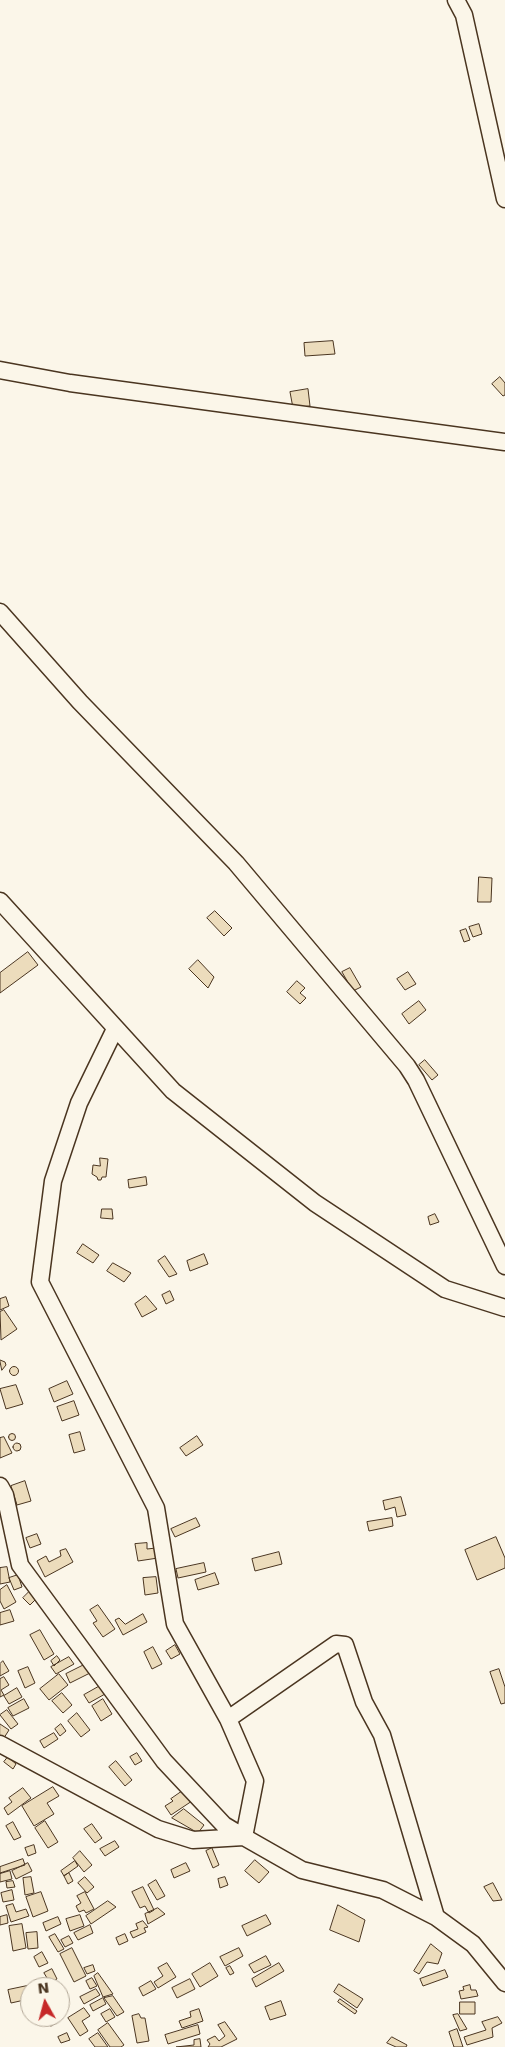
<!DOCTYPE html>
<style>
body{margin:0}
#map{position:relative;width:505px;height:2047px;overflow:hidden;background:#fbf6e9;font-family:"DejaVu Sans",sans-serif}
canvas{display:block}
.north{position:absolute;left:20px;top:1977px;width:50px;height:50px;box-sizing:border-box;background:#fbf6e9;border:1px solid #b4a999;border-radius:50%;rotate:353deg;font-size:14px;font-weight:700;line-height:20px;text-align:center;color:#4a3520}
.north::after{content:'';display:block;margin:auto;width:18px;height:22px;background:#c62828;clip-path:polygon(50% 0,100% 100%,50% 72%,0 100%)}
</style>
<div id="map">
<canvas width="505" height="2047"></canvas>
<div class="north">N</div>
</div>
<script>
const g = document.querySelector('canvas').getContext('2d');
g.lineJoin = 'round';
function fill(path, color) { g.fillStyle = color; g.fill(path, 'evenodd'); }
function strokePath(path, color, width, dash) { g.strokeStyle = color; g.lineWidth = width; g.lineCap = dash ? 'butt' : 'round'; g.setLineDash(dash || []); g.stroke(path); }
const building = new Path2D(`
 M333,341L335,354L305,356L304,343Z
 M500,377L505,383V395L503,396L492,384Z
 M308,389L310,406L293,408L290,392Z
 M479,877L492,878L491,902H478Z
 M215,911L232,928L224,936L207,918Z
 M479,924L482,934L473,937L469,927Z
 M466,929L470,940L464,942L460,931Z
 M28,952L38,965L0,993V973Z
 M198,960L214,977L208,988L189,969Z
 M350,968L361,987L353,991L342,972Z
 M408,972L416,984L405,990L397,979Z
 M297,981L305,988L300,993L306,998L300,1004L287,992Z
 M419,1001L426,1010L409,1024L402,1014Z
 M425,1060L438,1075L432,1080L419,1065Z
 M100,1158L108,1159L106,1177H102L101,1180H98L97,1177L92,1174L93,1165L100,1166Z
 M146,1177L147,1185L129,1188L128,1180Z
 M102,1209H112L113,1219L101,1218Z
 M435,1214L439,1222L430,1225L428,1217Z
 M83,1244L99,1255L93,1263L77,1253Z
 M204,1254L208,1264L190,1271L187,1261Z
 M165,1256L177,1274L169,1277L158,1261Z
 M113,1263L131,1273L124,1282L107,1271Z
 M170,1291L174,1300L166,1304L162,1295Z
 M146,1296L157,1309L142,1317L135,1304Z
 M6,1297L9,1306L0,1310V1299Z
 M4,1310L17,1329L1,1340L0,1312Z
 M0,1360L5,1362L6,1365L2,1370Z
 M9.5 1371a4.5 4.5 0 1 1 9 0a4.5 4.5 0 1 1-9 0Z
 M67,1381L73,1394L54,1402L49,1389Z
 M16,1385L23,1404L6,1409L0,1389Z
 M74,1401L79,1415L62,1421L57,1407Z
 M80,1432L85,1450L74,1453L69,1435Z
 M8.5 1437a3.5 3.5 0 1 1 7 0a3.5 3.5 0 1 1-7 0Z
 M197,1436L203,1445L186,1456L180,1448Z
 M4,1437L12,1453L0,1458V1438Z
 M13 1447a4 4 0 1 1 8 0a4 4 0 1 1-8 0Z
 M25,1481L31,1501L17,1505L11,1486Z
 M401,1497L406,1515L397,1517L395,1507L385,1510L383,1501Z
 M196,1518L200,1526L175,1537L171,1529Z
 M392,1518L393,1526L369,1531L367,1522Z
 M37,1534L41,1544L30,1548L26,1538Z
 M496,1537L505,1558V1568L477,1580L465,1550Z
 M147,1543V1549L156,1548L158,1558L138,1561L135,1544Z
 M66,1549L73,1562L45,1577L37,1561L46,1556L49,1562L61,1556L60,1551Z
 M279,1552L282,1564L255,1571L252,1559Z
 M204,1563L206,1572L178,1578L176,1569Z
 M7,1567L10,1582L0,1584V1568Z
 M215,1573L219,1584L198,1590L195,1580Z
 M18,1575L22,1587L14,1590L9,1578Z
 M156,1577L158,1593L145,1595L143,1578Z
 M7,1585L16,1602L4,1609L0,1601V1590Z
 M29,1592L36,1599L30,1605L23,1598Z
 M98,1605L115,1629L103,1637L93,1623L97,1621L90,1610Z
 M10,1610L14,1621L0,1625V1613Z
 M143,1614L147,1622L123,1635L115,1620L119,1618L125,1624Z
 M40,1630L54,1654L44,1660L30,1635Z
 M175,1645L180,1654L171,1659L166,1651Z
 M153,1647L162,1664L152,1669L144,1652Z
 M57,1656L60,1660L54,1666L51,1661Z
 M69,1657L74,1664L56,1674L51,1667Z
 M3,1661L9,1671L0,1676V1664Z
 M86,1664L90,1673L70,1683L66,1674Z
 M28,1667L35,1683L25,1688L18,1671Z
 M499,1669L505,1687V1703L501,1704L490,1672Z
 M59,1674L68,1685L49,1700L40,1689Z
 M4,1677L9,1685L1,1690L4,1695L0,1697V1679Z
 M100,1686L105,1694L89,1703L84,1695Z
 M17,1688L22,1697L9,1704L4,1696Z
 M62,1693L72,1705L63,1713L52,1701Z
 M24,1699L29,1708L13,1716L8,1708Z
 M103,1699L112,1714L101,1721L92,1706Z
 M7,1710L18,1724L11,1729L0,1715Z
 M77,1713L90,1730L81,1737L68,1721Z
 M0,1724L9,1730L2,1741L0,1740Z
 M61,1724L66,1731L60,1736L55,1729Z
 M54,1733L58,1739L44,1748L40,1741Z
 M137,1753L142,1761L135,1765L130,1757Z
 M8,1757L16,1764L13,1769L4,1762Z
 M116,1761L132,1780L125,1786L109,1767Z
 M53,1787L59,1796L47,1803L54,1814L34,1826L22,1806Z
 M23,1788L31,1798L8,1815L4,1808L12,1802L9,1798Z
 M184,1790L192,1801L171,1815L165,1806L173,1801L171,1799Z
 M184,1809L204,1825L198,1833L172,1818Z
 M45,1821L58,1842L48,1848L35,1828Z
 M13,1822L21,1837L14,1840L6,1826Z
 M92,1824L102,1838L95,1843L84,1829Z
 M115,1841L119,1847L105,1856L100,1849Z
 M34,1845L36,1853L28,1856L25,1848Z
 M212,1848L219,1865L213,1868L206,1851Z
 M80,1851L92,1865L84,1872L73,1858Z
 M23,1859L25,1865L0,1873V1867Z
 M255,1860L269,1872L259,1883L245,1871Z
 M75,1861L78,1866L64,1876L61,1871Z
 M28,1863L32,1871L16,1879L12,1871Z
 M186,1863L190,1871L174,1878L171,1870Z
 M10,1871L12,1879L0,1882V1874Z
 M69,1873L73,1881L68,1884L64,1876Z
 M31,1877L34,1893L25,1895L23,1878Z
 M85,1877L94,1887L87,1893L78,1883Z
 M225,1877L228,1885L220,1888L218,1879Z
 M156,1880L165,1896L157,1900L148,1885Z
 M13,1881L15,1887L7,1888L6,1882Z
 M493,1883L502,1900L493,1901L484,1887Z
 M143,1887L154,1910L149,1913L145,1906L140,1908L132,1892Z
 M12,1890L14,1900L3,1902L1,1893Z
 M41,1892L48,1911L33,1917L26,1897Z
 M85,1892L94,1909L86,1913L84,1910L79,1912L76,1906L81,1903L77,1896Z
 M108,1901L116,1907L91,1924L86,1916Z
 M13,1904L16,1912L26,1909L29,1916L11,1922L6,1906Z
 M338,1905L365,1920L359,1942L330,1930Z
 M158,1908L165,1914L148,1924L145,1914Z
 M7,1915L8,1923L0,1925V1917Z
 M80,1915L84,1926L70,1931L66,1919Z
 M266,1915L271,1924L247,1936L242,1926Z
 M58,1917L61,1924L46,1931L43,1923Z
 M143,1921L148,1927L144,1928L146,1932L133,1938L130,1932L138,1929L136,1924Z
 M22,1924L26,1948L13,1951L9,1926Z
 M90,1925L93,1933L78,1940L74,1933Z
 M37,1932L38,1948L28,1949L26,1933Z
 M55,1934L64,1949L58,1952L49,1937Z
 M125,1934L128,1941L119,1945L116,1938Z
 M69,1936L73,1943L65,1947L61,1940Z
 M431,1944L442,1953L438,1964L427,1962L419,1974L414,1971Z
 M72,1948L86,1976L74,1982L60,1954Z
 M239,1948L243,1956L225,1966L220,1957Z
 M42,1952L48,1963L39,1967L34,1957Z
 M266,1956L271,1965L254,1973L249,1965Z
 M167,1963L176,1977L158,1988L154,1982L163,1976L158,1968Z
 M210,1963L218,1976L200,1987L192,1974Z
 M279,1963L284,1971L256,1987L252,1979Z
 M93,1965L95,1971L87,1974L84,1968Z
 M230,1966L234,1973L230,1975L226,1968Z
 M52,1969L57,1979L50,1983L44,1973Z
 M445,1970L448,1977L423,1986L420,1979Z
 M98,1973L113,1994L103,1997L94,1976Z
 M92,1978L97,1986L90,1989L86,1981Z
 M190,1979L195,1989L177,1998L172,1988Z
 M151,1981L156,1989L143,1996L139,1988Z
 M339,1984L363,1999L357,2008L334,1992Z
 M470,1985L471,1990H476L478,1996L461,1999L459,1991L464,1990L463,1987Z
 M27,1986L29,1999L11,2003L8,1990Z
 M96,1989L100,1995L84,2004L80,1997Z
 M113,1996L124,2012L117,2016L104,1998Z
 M103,1998L106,2004L93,2011L90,2005Z
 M340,1999L357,2011L355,2014L338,2002Z
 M281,2001L286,2015L270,2020L265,2007Z
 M460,2002H475V2014H460Z
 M84,2008L90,2016L82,2021L88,2031L80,2036L68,2018Z
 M110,2009L115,2017L106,2022L101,2014Z
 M199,2009L203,2021L182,2028L179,2021L191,2017L190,2012Z
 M139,2014L141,2018H145L149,2041L137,2043L132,2016Z
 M458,2014L467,2029L460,2031L453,2015Z
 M45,2017H55L58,2022L51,2026Z
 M498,2017L502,2023L492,2028L493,2037L467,2045L464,2037L486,2030L482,2022Z
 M225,2022L237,2039L221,2047H208L210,2044L207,2040L215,2036L219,2041L225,2036L218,2025Z
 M108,2023L124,2045L121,2047H110L98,2030Z
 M198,2025L200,2034L168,2044L165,2035Z
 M457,2029L463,2047H454L449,2032Z
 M67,2033L70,2040L61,2043L58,2037Z
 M98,2033L108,2047H95L89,2039Z
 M392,2037L407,2045L406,2047H396L387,2043Z
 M200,2039L201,2047H176L194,2045V2040Z`);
const minor = new Path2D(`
 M456,0L464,15L505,199
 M0,370L70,383L505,442
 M0,612L80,702L236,863L407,1066L416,1080L505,1266
 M0,901L173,1091L315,1203L445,1289L505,1308
 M0,1486L5,1495L20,1565L164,1761L224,1825L244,1837L255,1781L228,1719L175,1624L156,1508L40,1282L53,1181L79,1103L115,1029
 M228,1719L336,1644L345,1645L364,1702L382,1735L436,1917
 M0,1744L158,1829L193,1840L244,1837L302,1870L383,1890L436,1917L473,1944L505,1983`);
fill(building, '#ecdcbc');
strokePath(building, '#4a3520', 1);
strokePath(minor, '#4a3520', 19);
strokePath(minor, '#fbf6e9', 16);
</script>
